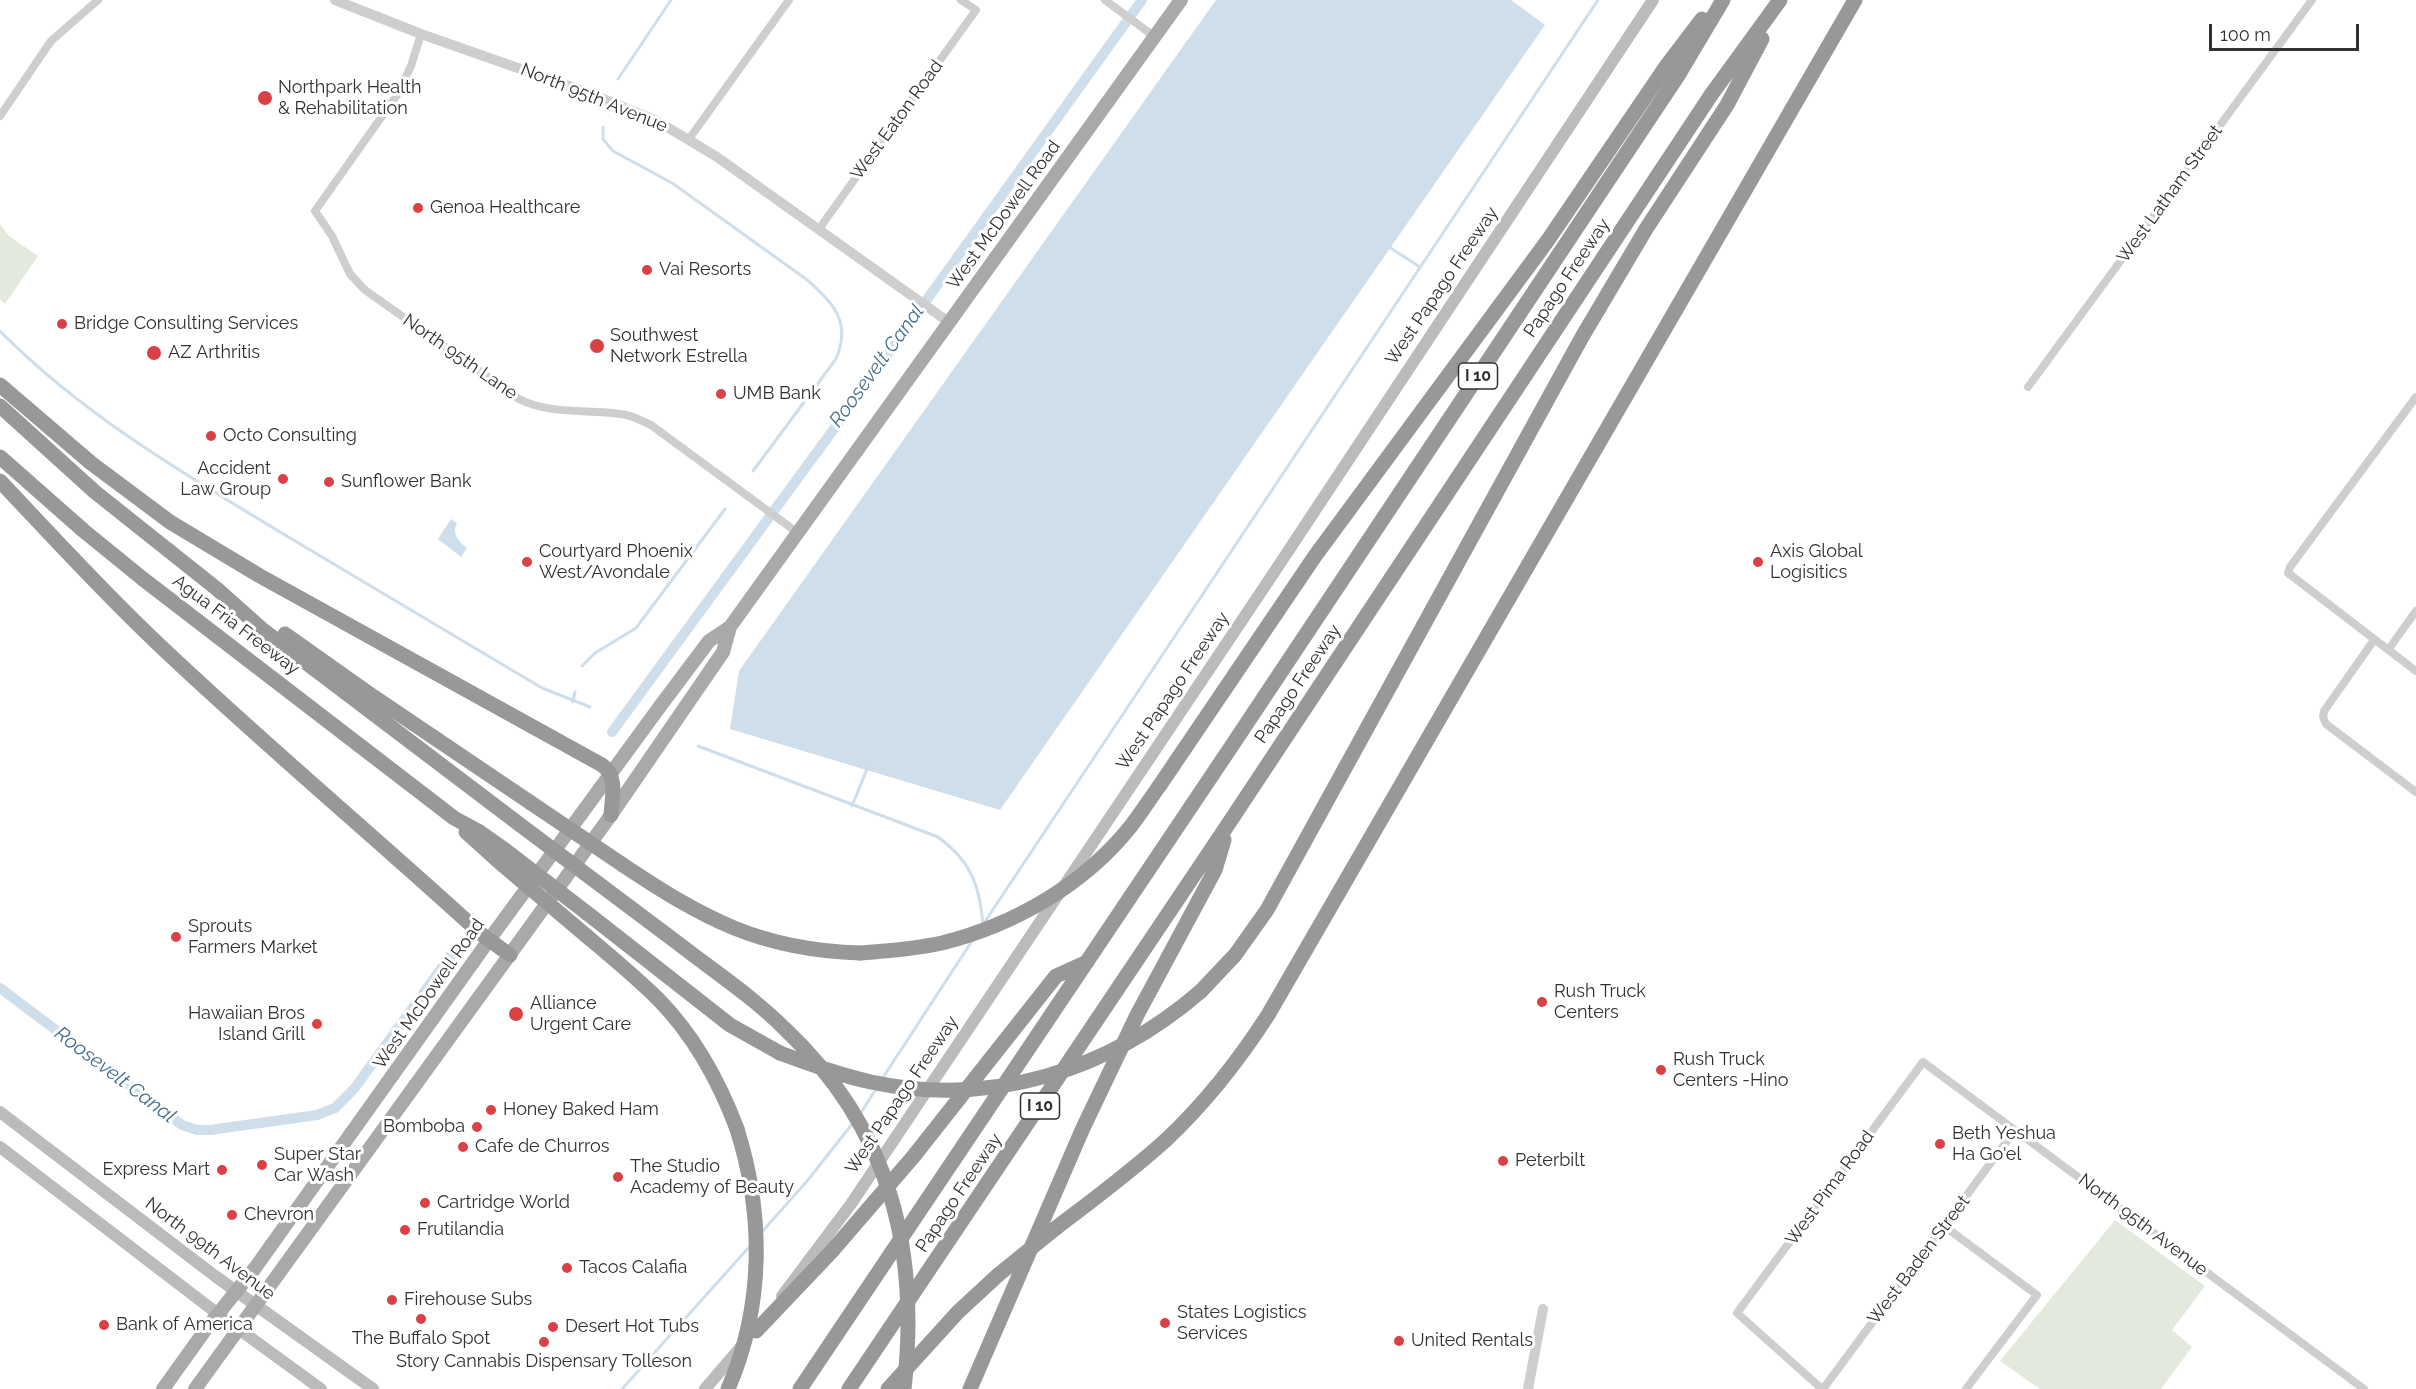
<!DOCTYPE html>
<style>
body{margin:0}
#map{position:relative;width:2416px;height:1389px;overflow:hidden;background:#fff;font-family:Raleway,sans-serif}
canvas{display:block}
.scale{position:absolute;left:2209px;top:24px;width:150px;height:27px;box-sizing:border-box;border:3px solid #313131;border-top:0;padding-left:8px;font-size:18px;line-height:21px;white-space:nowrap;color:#313131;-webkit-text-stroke:4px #fff;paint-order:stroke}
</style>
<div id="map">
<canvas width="2416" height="1389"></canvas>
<div class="scale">100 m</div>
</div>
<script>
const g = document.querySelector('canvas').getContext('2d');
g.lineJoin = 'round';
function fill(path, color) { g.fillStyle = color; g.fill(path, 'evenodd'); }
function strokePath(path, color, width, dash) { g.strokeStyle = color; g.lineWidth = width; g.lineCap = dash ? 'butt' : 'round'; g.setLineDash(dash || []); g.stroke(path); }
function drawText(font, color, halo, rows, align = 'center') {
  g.font = font + ' Raleway,sans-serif'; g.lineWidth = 6; g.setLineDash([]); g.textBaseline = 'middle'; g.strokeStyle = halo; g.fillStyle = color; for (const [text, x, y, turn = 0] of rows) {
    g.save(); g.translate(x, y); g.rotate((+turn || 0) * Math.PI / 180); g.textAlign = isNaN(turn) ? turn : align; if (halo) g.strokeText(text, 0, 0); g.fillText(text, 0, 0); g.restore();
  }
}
const green = new Path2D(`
 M0,224L9,236L38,256L5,304L0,299Z
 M2115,1220L2205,1286L2172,1330L2192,1347L2161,1389H2040L2000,1361Z`);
const water = new Path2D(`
 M1216,0H1511L1545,25L1000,810L730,729L739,671Z
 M451,519L457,523C452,534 458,541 467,548L461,557L438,539Z`);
const stream = new Path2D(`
 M618,79L671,0
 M603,127V139L613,151L672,183L806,279C833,302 852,322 836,359L753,471
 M1389,247L1420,267
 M0,331C81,413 182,473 280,532C368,584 455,636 542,688L590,707
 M582,666L595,653L636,628L725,509
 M573,702L575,692
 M698,746L938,837C971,861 980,886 983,926
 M852,806L867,769
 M984,923L1598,0
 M882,1079L972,941
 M860,1114L876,1089
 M760,1234L808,1180L852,1124
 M622,1389L750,1246`);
const canal = new Path2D(`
 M612,732L839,422L1142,0
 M0,988L182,1125L197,1130H210L317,1115L335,1108L354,1089L451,955`);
const minor = new Path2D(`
 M1105,0L1155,37
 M421,34L411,66L397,95L315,211L332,236L350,274L365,290L519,399C550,415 588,409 621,414C632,415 642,421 651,425L798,533
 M0,116L51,41L98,0
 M689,139L789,0
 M819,229L976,10L961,0
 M2028,387L2312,0
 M2416,397L2290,567L2288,573L2416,671
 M2374,640L2324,711L2323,717L2326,724L2416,792
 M2388,650L2416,611
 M1944,1226L2037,1295L1966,1389
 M1822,1389L1737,1313L1923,1062L2364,1389
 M1823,1389L2015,1130`);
const tertiary = new Path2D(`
 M335,0L421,34L586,92L657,121L717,157L950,323
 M1528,1389L1543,1309`);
const secondary = new Path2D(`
 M0,1112L215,1276L373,1389
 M0,1147L218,1314L321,1389
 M782,1296L851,1204L1269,580L1653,0
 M705,1389L741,1347`);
const primary = new Path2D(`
 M163,1389L206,1329L255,1268L489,940L661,705L709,641L730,627
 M195,1389L611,815L723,652L730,627L1181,0`);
const motorway = new Path2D(`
 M0,385L91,463L170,522L260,576L602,765C618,776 612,797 611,815
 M0,406L95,492L217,589L263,630L519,824
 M0,457L84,531L143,579L454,818L478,831L505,850
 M0,481C51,535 101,590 155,641C261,742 373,835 481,934L510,955
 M285,634L374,697L531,803
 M1160,785L1315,556L1548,240L1667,65L1702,19
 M466,832L497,860
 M623,865C704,919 760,950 860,953
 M587,913L730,1025L780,1053
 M576,927C604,951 633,974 659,1000C695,1037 719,1081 737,1129
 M1201,991L1235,955L1267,910L1582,337L1646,229L1727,105L1762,39
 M1056,1228C1094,1199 1132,1171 1167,1139C1206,1102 1239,1060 1268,1015L1855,0
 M756,1331L832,1251L913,1157L1056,976L1087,962
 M800,1389L1229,750L1679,74L1723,0
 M849,1389L1229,823L1711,95L1780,0
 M888,1389L958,1312L998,1275
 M970,1389L1083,1128L1137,1015L1215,870L1224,840`);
const motorwayBridge = new Path2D(`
 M531,803L623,865
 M519,824C572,864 625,904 679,944C715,972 753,997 785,1029C890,1128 920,1250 904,1389
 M505,850L587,913
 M497,860L576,927
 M860,953C888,951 915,949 942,943C1014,925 1084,885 1131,826C1141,813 1150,799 1160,785
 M780,1053C810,1064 839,1075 871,1082C991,1108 1110,1070 1201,991
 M998,1275L1056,1228
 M728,1389C764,1306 764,1215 737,1129`);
const markers = [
 [265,98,8,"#d94145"],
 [418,208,6,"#d94145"],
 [647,270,6,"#d94145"],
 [62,324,6,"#d94145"],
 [597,346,8,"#d94145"],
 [154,353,8,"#d94145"],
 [721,394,6,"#d94145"],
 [211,436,6,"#d94145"],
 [283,479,6,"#d94145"],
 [329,482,6,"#d94145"],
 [527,562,6,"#d94145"],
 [1758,562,6,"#d94145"],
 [176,937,6,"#d94145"],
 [1542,1002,6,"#d94145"],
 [516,1014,8,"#d94145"],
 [317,1024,6,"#d94145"],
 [1661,1070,6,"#d94145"],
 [491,1110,6,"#d94145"],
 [477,1127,6,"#d94145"],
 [1940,1144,6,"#d94145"],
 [463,1147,6,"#d94145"],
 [1503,1161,6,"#d94145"],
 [262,1165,6,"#d94145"],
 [222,1170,6,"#d94145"],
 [618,1177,6,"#d94145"],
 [425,1203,6,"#d94145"],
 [232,1215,6,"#d94145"],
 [405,1230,6,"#d94145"],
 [567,1268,6,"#d94145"],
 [392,1300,6,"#d94145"],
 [421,1319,6,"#d94145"],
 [1165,1323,6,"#d94145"],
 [104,1325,6,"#d94145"],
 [553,1327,6,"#d94145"],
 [1399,1341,6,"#d94145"],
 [544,1342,6,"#d94145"]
];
const shields = [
 [1478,376,39],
 [1040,1106,39]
];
const shieldNames = [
 ["I 10",1478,376],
 ["I 10",1040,1106]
];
const poiNames = [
 ["Northpark Health",278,88],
 ["& Rehabilitation",278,109],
 ["Genoa Healthcare",430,208],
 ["Vai Resorts",659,270],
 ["Bridge Consulting Services",74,324],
 ["Southwest",610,336],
 ["Network Estrella",610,357],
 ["AZ Arthritis",168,353],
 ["UMB Bank",733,394],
 ["Octo Consulting",223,436],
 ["Accident",271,469,"right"],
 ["Law Group",271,490,"right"],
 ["Sunflower Bank",341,482],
 ["Courtyard Phoenix",539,552],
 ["West/Avondale",539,573],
 ["Axis Global",1770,552],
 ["Logisitics",1770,573],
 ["Sprouts",188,927],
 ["Farmers Market",188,948],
 ["Rush Truck",1554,992],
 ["Centers",1554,1013],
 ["Alliance",530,1004],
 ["Urgent Care",530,1025],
 ["Hawaiian Bros",305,1014,"right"],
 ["Island Grill",305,1035,"right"],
 ["Rush Truck",1673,1060],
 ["Centers -Hino",1673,1081],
 ["Honey Baked Ham",503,1110],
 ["Bomboba",465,1127,"right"],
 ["Beth Yeshua",1952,1134],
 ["Ha Go'el",1952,1155],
 ["Cafe de Churros",475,1147],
 ["Super Star",274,1155],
 ["Car Wash",274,1176],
 ["Peterbilt",1515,1161],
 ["The Studio",630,1167],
 ["Academy of Beauty",630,1188],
 ["Express Mart",210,1170,"right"],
 ["Cartridge World",437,1203],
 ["Chevron",244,1215],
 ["Frutilandia",417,1230],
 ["Tacos Calafia",579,1268],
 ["Firehouse Subs",404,1300],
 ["States Logistics",1177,1313],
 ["Services",1177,1334],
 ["Bank of America",116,1325],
 ["Desert Hot Tubs",565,1327],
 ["The Buffalo Spot",421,1339,"center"],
 ["United Rentals",1411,1341],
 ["Story Cannabis Dispensary Tolleson",544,1362,"center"]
];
const streetNames = [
 ["North 95th Avenue",594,98,22],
 ["West Eaton Road",897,120,-54],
 ["West Latham Street",2170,194,-54],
 ["West McDowell Road",1004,215,-54],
 ["Papago Freeway",1567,278,-56],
 ["West Papago Freeway",1442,286,-56],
 ["North 95th Lane",460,357,35],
 ["Agua Fria Freeway",236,625,37],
 ["Papago Freeway",1298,684,-56],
 ["West Papago Freeway",1173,691,-56],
 ["West McDowell Road",429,994,-55],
 ["West Papago Freeway",902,1095,-56],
 ["West Pima Road",1830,1188,-54],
 ["Papago Freeway",959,1193,-56],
 ["North 95th Avenue",2143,1225,37],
 ["North 99th Avenue",210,1249,37],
 ["West Baden Street",1919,1260,-53]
];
const waterNames = [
 ["Roosevelt Canal",877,366,-54],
 ["Roosevelt Canal",115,1075,37]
];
fill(green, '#e3e9dd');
fill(water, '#cedeeb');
strokePath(stream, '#cedeeb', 3);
strokePath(canal, '#cedeeb', 10);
strokePath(minor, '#cecece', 8);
strokePath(tertiary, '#cecece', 10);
strokePath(secondary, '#bbb', 12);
strokePath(primary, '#a9a9a9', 14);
strokePath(motorway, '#989898', 15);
strokePath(motorwayBridge, '#989898', 15);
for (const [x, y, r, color] of markers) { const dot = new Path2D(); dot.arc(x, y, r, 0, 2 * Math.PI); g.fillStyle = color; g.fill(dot); strokePath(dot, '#fff', 2); }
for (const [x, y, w] of shields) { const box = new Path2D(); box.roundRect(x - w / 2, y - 13, w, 26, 4.5); g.fillStyle = '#fff'; g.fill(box); strokePath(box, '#313131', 1.5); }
drawText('bold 16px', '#313131', null, shieldNames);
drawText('18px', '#313131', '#fff', poiNames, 'left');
drawText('18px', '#313131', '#fff', streetNames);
drawText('italic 20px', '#446e8e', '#fff', waterNames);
</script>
